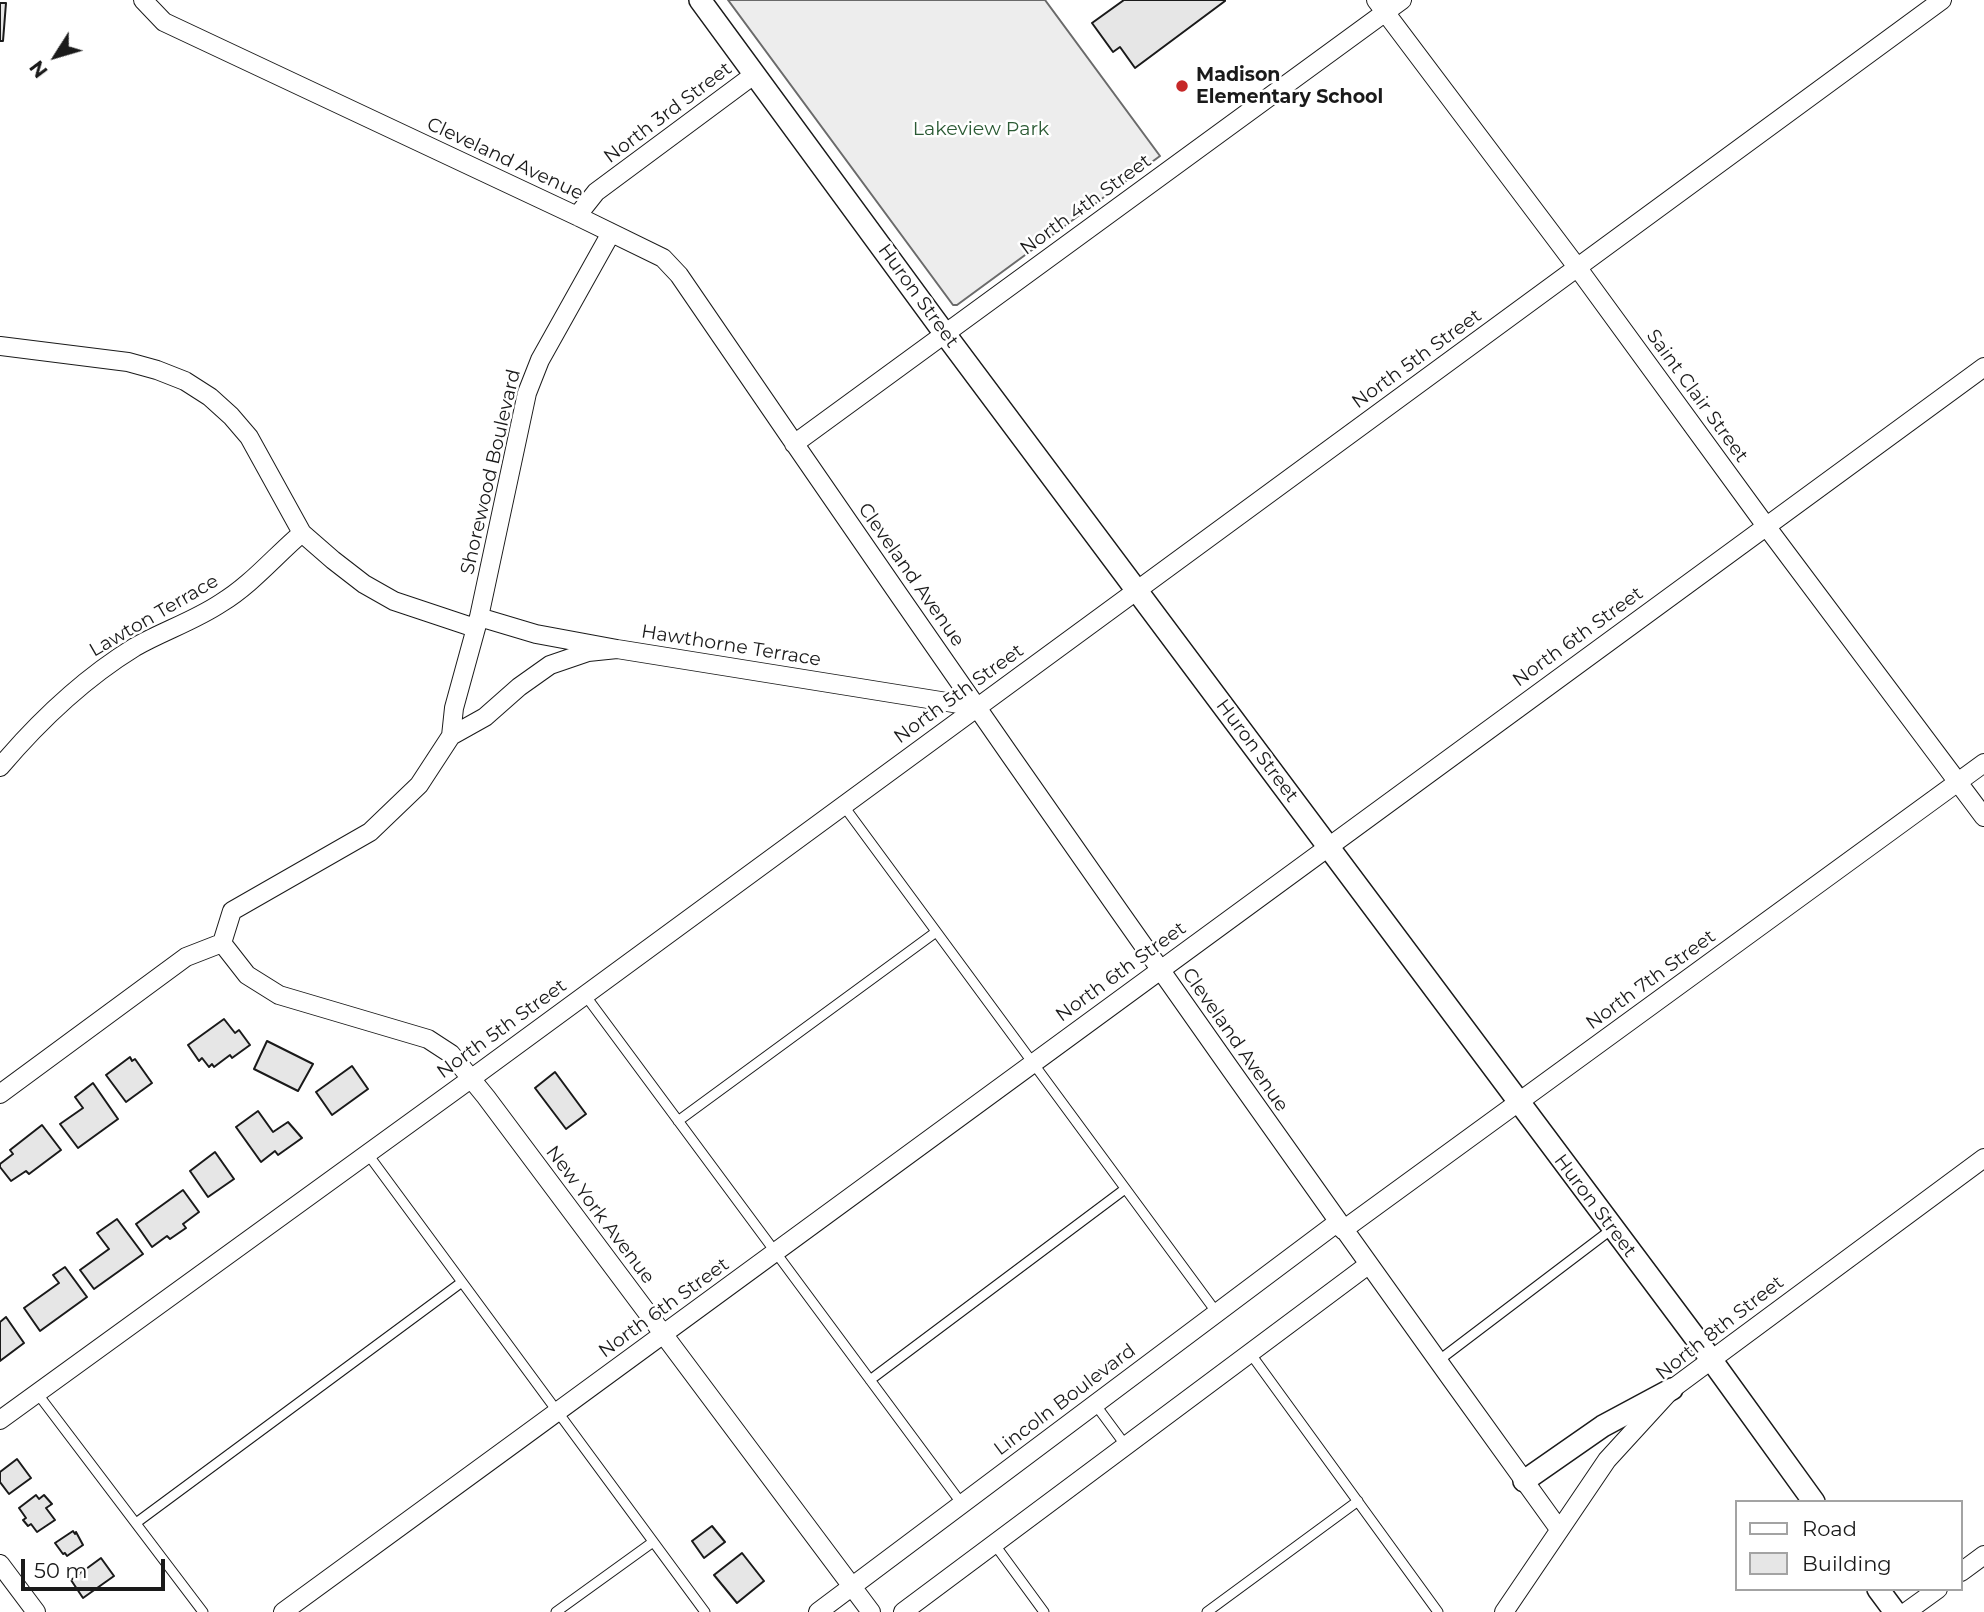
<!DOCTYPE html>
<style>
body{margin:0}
#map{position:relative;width:1984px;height:1612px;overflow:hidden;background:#fff;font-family:Montserrat,sans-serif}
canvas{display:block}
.legend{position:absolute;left:1735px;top:1500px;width:228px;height:91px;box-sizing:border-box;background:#fff;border:2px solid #a3a3a3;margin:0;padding:9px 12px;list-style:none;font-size:21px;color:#1a1a1a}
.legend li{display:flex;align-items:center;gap:14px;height:35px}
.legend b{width:35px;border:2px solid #a3a3a3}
.north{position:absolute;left:21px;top:21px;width:70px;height:70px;-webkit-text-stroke:5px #fff;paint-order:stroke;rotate:233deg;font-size:19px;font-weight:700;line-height:28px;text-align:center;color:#1a1a1a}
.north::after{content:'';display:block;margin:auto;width:24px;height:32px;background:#1a1a1a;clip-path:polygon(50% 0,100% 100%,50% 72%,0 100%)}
.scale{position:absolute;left:21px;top:1559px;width:144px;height:32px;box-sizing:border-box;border:4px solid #1a1a1a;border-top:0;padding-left:9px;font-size:21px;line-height:24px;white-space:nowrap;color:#1a1a1a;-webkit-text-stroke:5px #fff;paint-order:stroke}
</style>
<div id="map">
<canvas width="1984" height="1612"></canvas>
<ul class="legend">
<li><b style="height:9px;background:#fff"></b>Road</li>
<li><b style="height:19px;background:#e6e6e6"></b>Building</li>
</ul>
<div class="north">N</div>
<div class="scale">50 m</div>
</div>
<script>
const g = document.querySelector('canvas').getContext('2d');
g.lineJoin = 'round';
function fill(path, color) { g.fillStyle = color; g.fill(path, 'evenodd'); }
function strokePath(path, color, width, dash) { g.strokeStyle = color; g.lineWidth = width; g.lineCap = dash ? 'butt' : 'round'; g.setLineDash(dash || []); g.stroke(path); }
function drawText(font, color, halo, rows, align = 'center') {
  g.font = font + ' Montserrat,sans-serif'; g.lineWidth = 5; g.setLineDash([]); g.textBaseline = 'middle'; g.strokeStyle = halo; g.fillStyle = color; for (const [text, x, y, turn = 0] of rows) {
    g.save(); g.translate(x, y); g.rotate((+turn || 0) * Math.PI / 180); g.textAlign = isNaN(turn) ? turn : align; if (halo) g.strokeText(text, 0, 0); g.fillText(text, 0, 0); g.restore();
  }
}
const built = new Path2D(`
 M728,0H1045L1160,156L957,305H953Z`);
const building = new Path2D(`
 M1124,0H1225V1L1135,68L1120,47L1113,52L1092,23Z
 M0,3H6L3,41H0Z
 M224,1019L235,1033L239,1030L250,1045L232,1058L230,1055L214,1067L212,1064L209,1067L202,1058L199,1061L188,1045Z
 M267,1041L313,1064L298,1091L254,1069Z
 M130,1057L132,1061L135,1059L152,1083L126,1102L106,1075Z
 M352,1066L368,1089L332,1115L316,1092Z
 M555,1072L586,1114L566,1129L535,1088Z
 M93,1083L118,1119L78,1148L60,1124L83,1108L75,1097Z
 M258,1111L273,1132L288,1122L302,1138L278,1155L275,1151L261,1162L236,1127Z
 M42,1125L61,1150L29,1174L26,1171L11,1181L0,1167V1164L13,1154L10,1150Z
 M215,1152L234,1179L208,1197L190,1171Z
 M183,1190L199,1212L183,1224L186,1228L170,1239L167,1236L152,1247L136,1224Z
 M117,1219L143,1254L94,1289L80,1270L109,1249L97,1233Z
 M65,1267L87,1297L40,1331L24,1308L59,1283L53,1275Z
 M6,1317L24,1343L0,1361V1322Z
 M17,1459L31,1478L9,1494L0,1482V1472Z
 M36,1495L39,1499L44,1495L52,1504L46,1508L55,1520L37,1532L31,1524L28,1526L23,1520L26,1518L19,1508Z
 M712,1526L725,1542L704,1558L692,1541Z
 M73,1531L75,1534L76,1532L83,1545L67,1556L65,1553L63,1554L55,1543Z
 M742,1553L764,1581L737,1603L714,1575Z
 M101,1558L114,1576L83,1598L71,1580Z`);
const service = new Path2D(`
 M843,805L1217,1313
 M585,995L962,1504
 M678,1121L936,932
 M367,1153L705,1612
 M1250,1353L1438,1612
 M1438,1361L1612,1229
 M870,1380L1125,1189
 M37,1393L203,1612
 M1095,1404L1126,1446
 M136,1523L462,1282
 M995,1545L1044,1612
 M556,1612L653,1542
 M1207,1612L1358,1501`);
const minor = new Path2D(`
 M143,0L164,22L577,216L663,258L679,275C967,697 1260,1115 1559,1529
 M1376,0L1577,267L1766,526L1984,817
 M577,216L596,192L755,74
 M0,346L128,362L157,370L185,381L210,397L231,416L249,437L302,533L333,560L364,584L394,601L475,628
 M794,444L1402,0
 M479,617L536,634L617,649L978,707
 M451,736L454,708L479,617L527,393L540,360L611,233
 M0,767C39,721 83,679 135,647C163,631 194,621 221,603C251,585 275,556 302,533
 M222,943L247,975L279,995L428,1039L451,1054L486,1097L871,1612
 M0,1094L186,957L222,943L232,911L370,832L419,785L451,736L485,717L519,687L550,665L588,652L617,649
 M1343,1230L1984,763
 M0,1420L472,1078L1942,0
 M0,1564L36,1612
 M1961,1572L1984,1555
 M283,1612C851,1198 1417,781 1984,367
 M818,1612L1338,1222
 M903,1612L1368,1265
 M1504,1612L1607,1460L1672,1389L1984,1158
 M1906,1612L1938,1589`);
const tertiary = new Path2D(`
 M700,0L945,334L1697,1340L1814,1502
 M1524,1481L1603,1426L1672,1389
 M1878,1589L1895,1612`);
const markers = [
 [1182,86,7,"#c62828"]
];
const poiNames = [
 ["Madison",1196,75],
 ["Elementary School",1196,97]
];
const streetNames = [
 ["North 3rd Street",668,113,-37],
 ["Cleveland Avenue",505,159,25],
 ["North 4th Street",1086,205,-36],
 ["Huron Street",918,296,54],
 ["North 5th Street",1417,359,-36],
 ["Saint Clair Street",1697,396,54],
 ["Shorewood Boulevard",491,472,-77],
 ["Cleveland Avenue",911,575,55],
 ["Lawton Terrace",154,616,-30],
 ["North 6th Street",1578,637,-36],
 ["Hawthorne Terrace",731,646,9],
 ["North 5th Street",959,694,-36],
 ["Huron Street",1257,751,53],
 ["North 6th Street",1121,972,-36],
 ["North 7th Street",1651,980,-36],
 ["North 5th Street",502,1029,-36],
 ["Cleveland Avenue",1235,1040,55],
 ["Huron Street",1595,1206,53],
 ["New York Avenue",600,1215,53],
 ["North 6th Street",664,1308,-36],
 ["North 8th Street",1720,1328,-38],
 ["Lincoln Boulevard",1065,1400,-37]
];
const parkNames = [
 ["Lakeview Park",981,129]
];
fill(built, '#ededed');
strokePath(built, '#6a6a6a', 2);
fill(building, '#e6e6e6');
strokePath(building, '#1a1a1a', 2);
strokePath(service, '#1a1a1a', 11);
strokePath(minor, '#1a1a1a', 20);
strokePath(tertiary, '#1a1a1a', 24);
strokePath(service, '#fff', 9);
strokePath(minor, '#fff', 18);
strokePath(tertiary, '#fff', 21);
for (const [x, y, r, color] of markers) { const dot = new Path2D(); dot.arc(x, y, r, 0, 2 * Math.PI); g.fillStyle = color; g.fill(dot); strokePath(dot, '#fff', 2.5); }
drawText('bold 19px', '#1a1a1a', '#fff', poiNames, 'left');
drawText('19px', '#1a1a1a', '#fff', streetNames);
drawText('19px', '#2b5a34', '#fff', parkNames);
</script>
